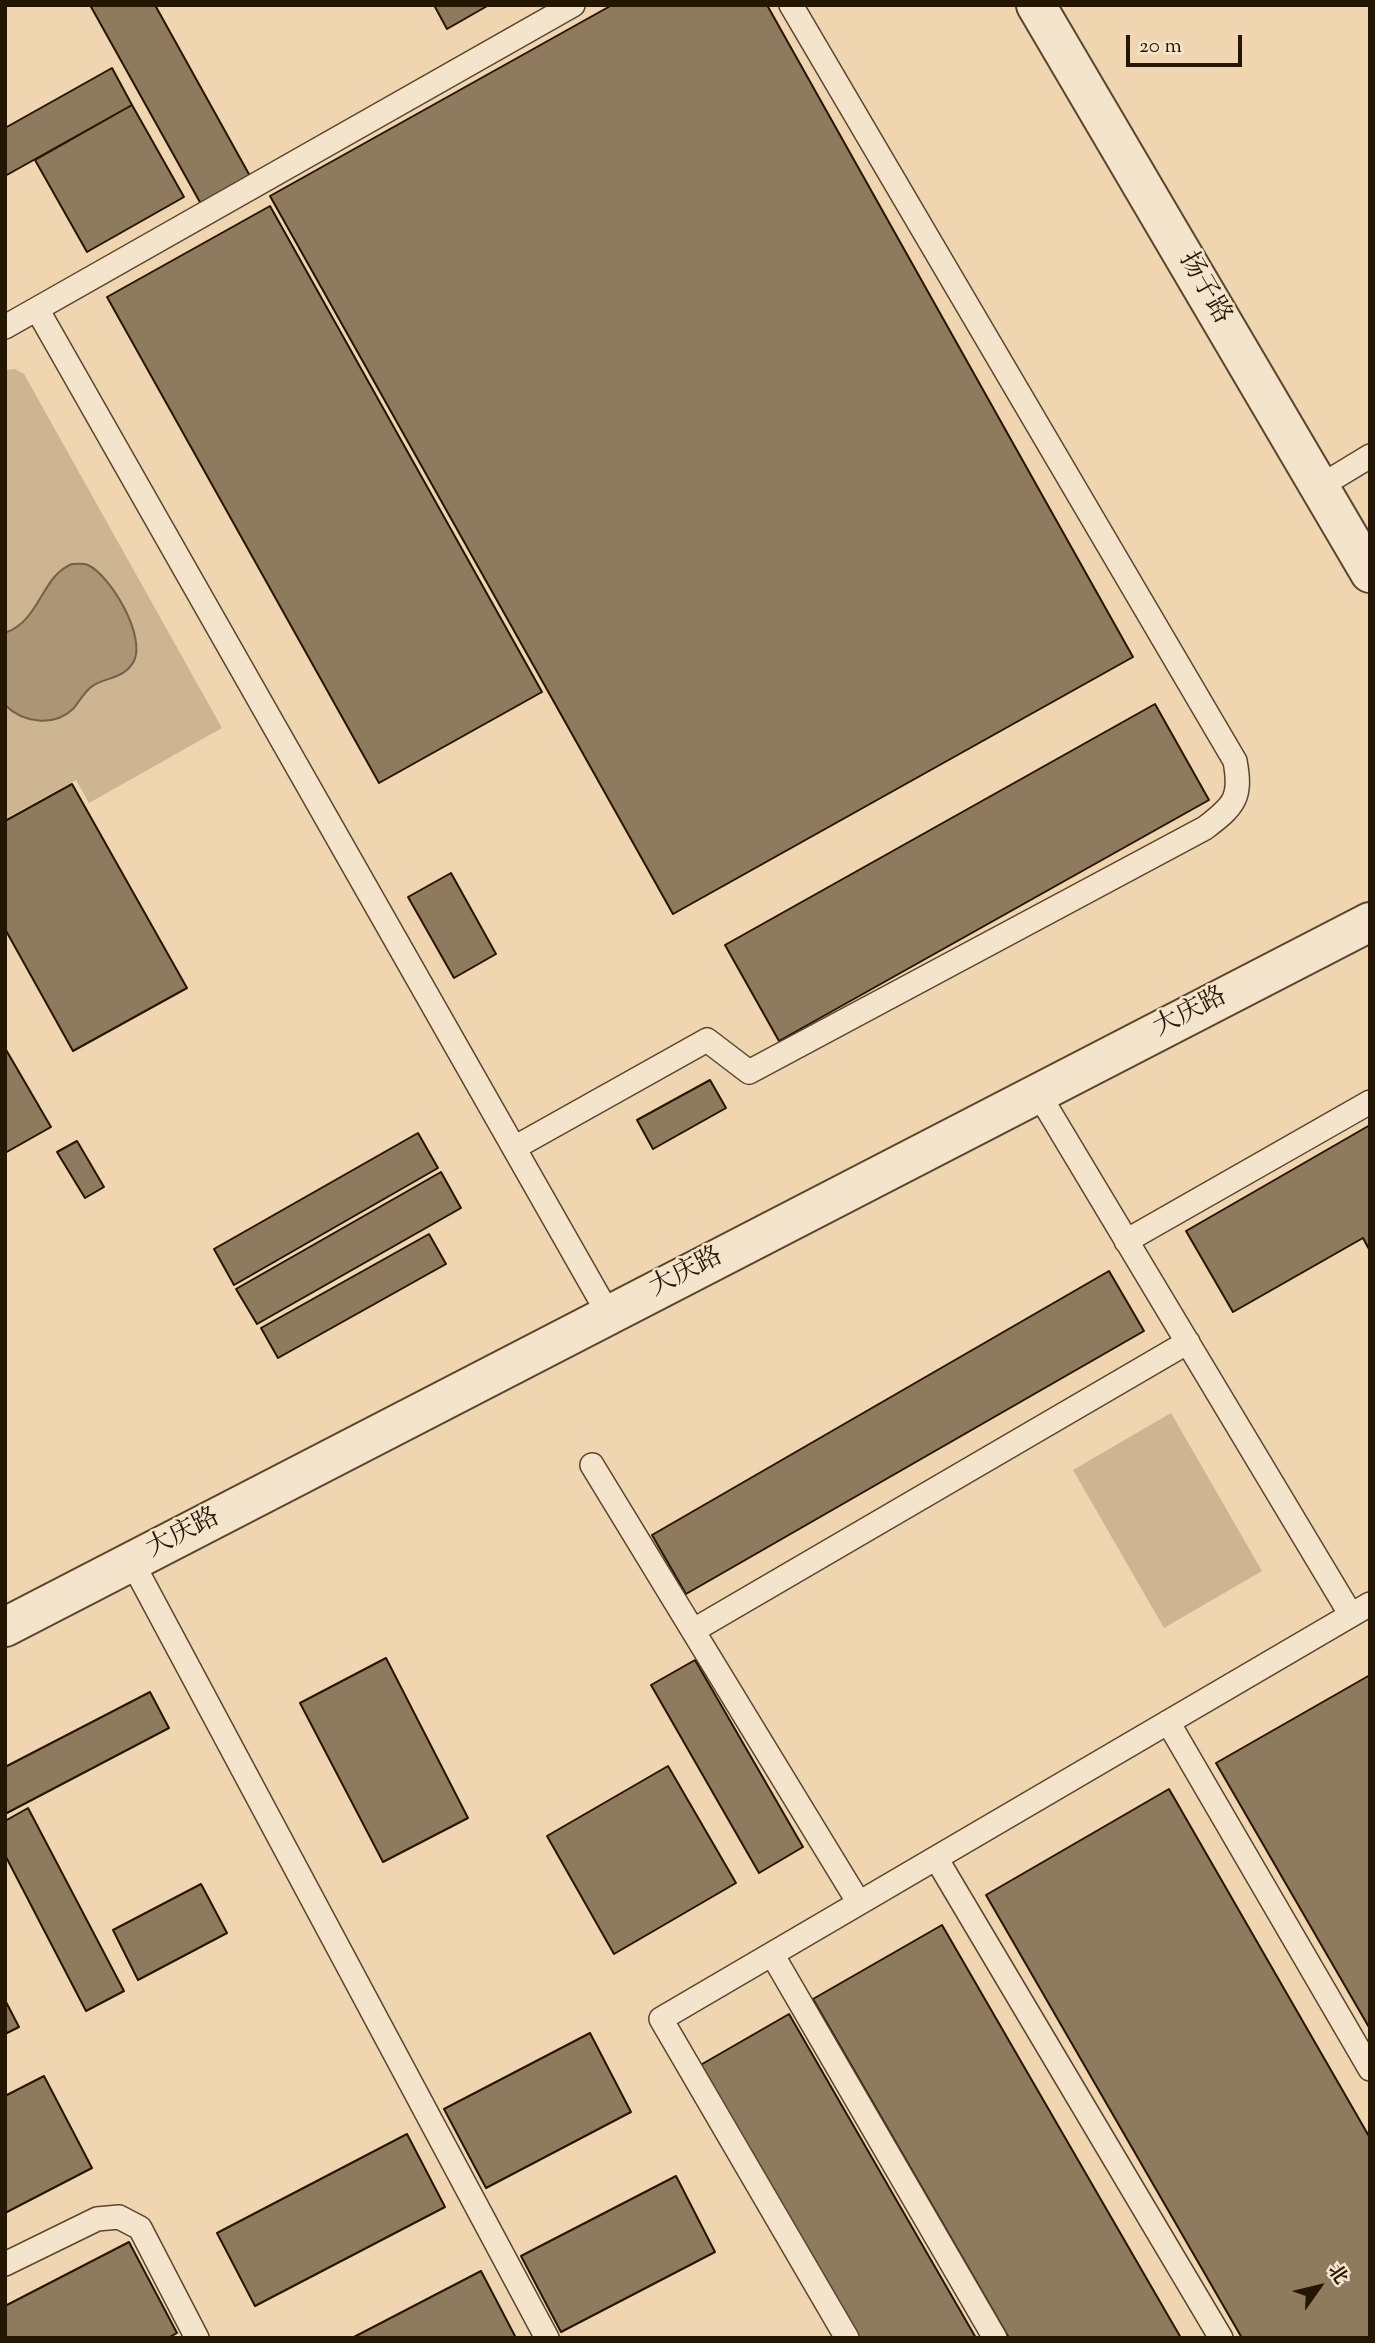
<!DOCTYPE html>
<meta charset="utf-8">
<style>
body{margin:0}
#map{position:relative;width:1375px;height:2343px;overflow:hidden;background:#efd6b0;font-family:"Sorts Mill Goudy","Noto Serif SC",serif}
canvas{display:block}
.frame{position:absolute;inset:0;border:7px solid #251601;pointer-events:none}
.north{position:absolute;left:1284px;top:2252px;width:70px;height:70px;-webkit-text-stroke:5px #f5e4cc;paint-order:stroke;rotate:56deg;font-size:19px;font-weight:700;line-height:28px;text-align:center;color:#251601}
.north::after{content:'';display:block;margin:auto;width:24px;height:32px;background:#251601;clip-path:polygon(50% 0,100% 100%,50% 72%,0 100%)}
.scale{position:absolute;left:1126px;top:35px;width:116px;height:32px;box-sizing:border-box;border:4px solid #251601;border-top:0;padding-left:9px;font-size:21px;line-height:24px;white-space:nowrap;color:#251601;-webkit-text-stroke:5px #f5e4cc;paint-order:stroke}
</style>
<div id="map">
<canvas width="1375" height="2343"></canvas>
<div class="frame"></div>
<div class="north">北</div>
<div class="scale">20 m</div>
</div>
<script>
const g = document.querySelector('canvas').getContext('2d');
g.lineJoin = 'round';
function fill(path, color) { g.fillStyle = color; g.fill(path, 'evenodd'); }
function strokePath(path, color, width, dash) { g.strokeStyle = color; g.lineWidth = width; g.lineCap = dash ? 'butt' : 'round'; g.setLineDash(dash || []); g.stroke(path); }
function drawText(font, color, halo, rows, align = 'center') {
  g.font = font + ' "Sorts Mill Goudy","Noto Serif SC",serif'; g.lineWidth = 5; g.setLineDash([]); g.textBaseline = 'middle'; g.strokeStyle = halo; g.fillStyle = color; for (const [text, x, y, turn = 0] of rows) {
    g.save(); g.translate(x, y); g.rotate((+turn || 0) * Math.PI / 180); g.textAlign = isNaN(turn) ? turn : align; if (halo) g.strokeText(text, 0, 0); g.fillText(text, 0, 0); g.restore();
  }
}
const green = new Path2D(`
 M15,369L24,374L222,728L89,803L76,780L5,819V370Z
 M1171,1413L1262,1571L1164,1628L1073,1470Z`);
const water = new Path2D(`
 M72,564C77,564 83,563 88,565C111,576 146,636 134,661C125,678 108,677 94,685C86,689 79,702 73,709C54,727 23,723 5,705V633C41,620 41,576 72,564Z`);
const building = new Path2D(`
 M90,5H155L250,176L201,204Z
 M434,5H489L447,29Z
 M612,5H767L1133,657L673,914L270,196Z
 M112,68L132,105L5,176V128Z
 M132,105L184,197L87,252L35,160Z
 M270,206L542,692L379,783L107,297Z
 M1155,704L1209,800L779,1041L725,945Z
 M72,784L187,988L73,1051L5,929V821Z
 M451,873L496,954L454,978L408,897Z
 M5,1048L51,1127L5,1153Z
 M710,1080L726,1108L653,1149L637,1120Z
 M1370,1125V1251L1363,1238L1233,1312L1186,1231Z
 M418,1133L438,1168L234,1285L214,1249Z
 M77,1141L104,1187L85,1198L57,1152Z
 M441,1172L461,1208L257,1324L236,1289Z
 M429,1234L446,1264L278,1358L261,1328Z
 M1109,1271L1144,1331L686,1594L652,1535Z
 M386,1658L468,1818L383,1862L300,1703Z
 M695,1660L803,1847L759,1873L651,1685Z
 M1370,1675V2029L1216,1763Z
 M150,1692L169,1728L5,1814V1767Z
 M668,1766L736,1883L614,1954L547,1836Z
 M1169,1789L1370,2138V2338H1242L986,1895Z
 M28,1808L124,1991L86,2011L5,1855V1821Z
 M201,1884L227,1933L138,1980L113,1930Z
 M942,1925L1181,2338H1009L813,1999Z
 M5,2000L19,2027L5,2034Z
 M789,2014L976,2338H853L697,2067Z
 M590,2033L631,2112L486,2188L444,2109Z
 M44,2076L92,2168L5,2213V2096Z
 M407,2134L445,2207L255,2306L217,2233Z
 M676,2176L715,2252L561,2332L521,2256Z
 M129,2242L177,2333L168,2338H5V2306Z
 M481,2271L516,2338H352Z`);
const service = new Path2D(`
 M37,309L609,1315
 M5,327L573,5
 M1319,487L1370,456
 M1038,1093L1351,1615
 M514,1148L707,1040L749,1072L1205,828C1234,806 1242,798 1235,761L791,5
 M1126,1241L1370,1102
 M592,1465L859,1903
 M132,1562L547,2338
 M694,1630L1188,1342
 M1168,1722L1370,2069
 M936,1858L1221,2338
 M772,1954L995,2338
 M5,2264L97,2219L119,2217L140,2228L197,2338
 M847,2338L661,2019L1370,1604`);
const tertiary = new Path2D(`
 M1036,5L1370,573
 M5,1627L1370,922`);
const streetNames = [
 ["扬子路",1203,289,60],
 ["大庆路",1191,1014,-27],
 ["大庆路",687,1274,-27],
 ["大庆路",184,1535,-27]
];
fill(green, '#cdb592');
fill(water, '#aa9574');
strokePath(water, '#756246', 2);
fill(building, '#8e7a5c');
strokePath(building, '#251601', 2);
strokePath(service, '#58462d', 26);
strokePath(tertiary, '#58462d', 42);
strokePath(service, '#f5e4cc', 23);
strokePath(tertiary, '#f5e4cc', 38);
drawText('26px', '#251601', '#f5e4cc', streetNames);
</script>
